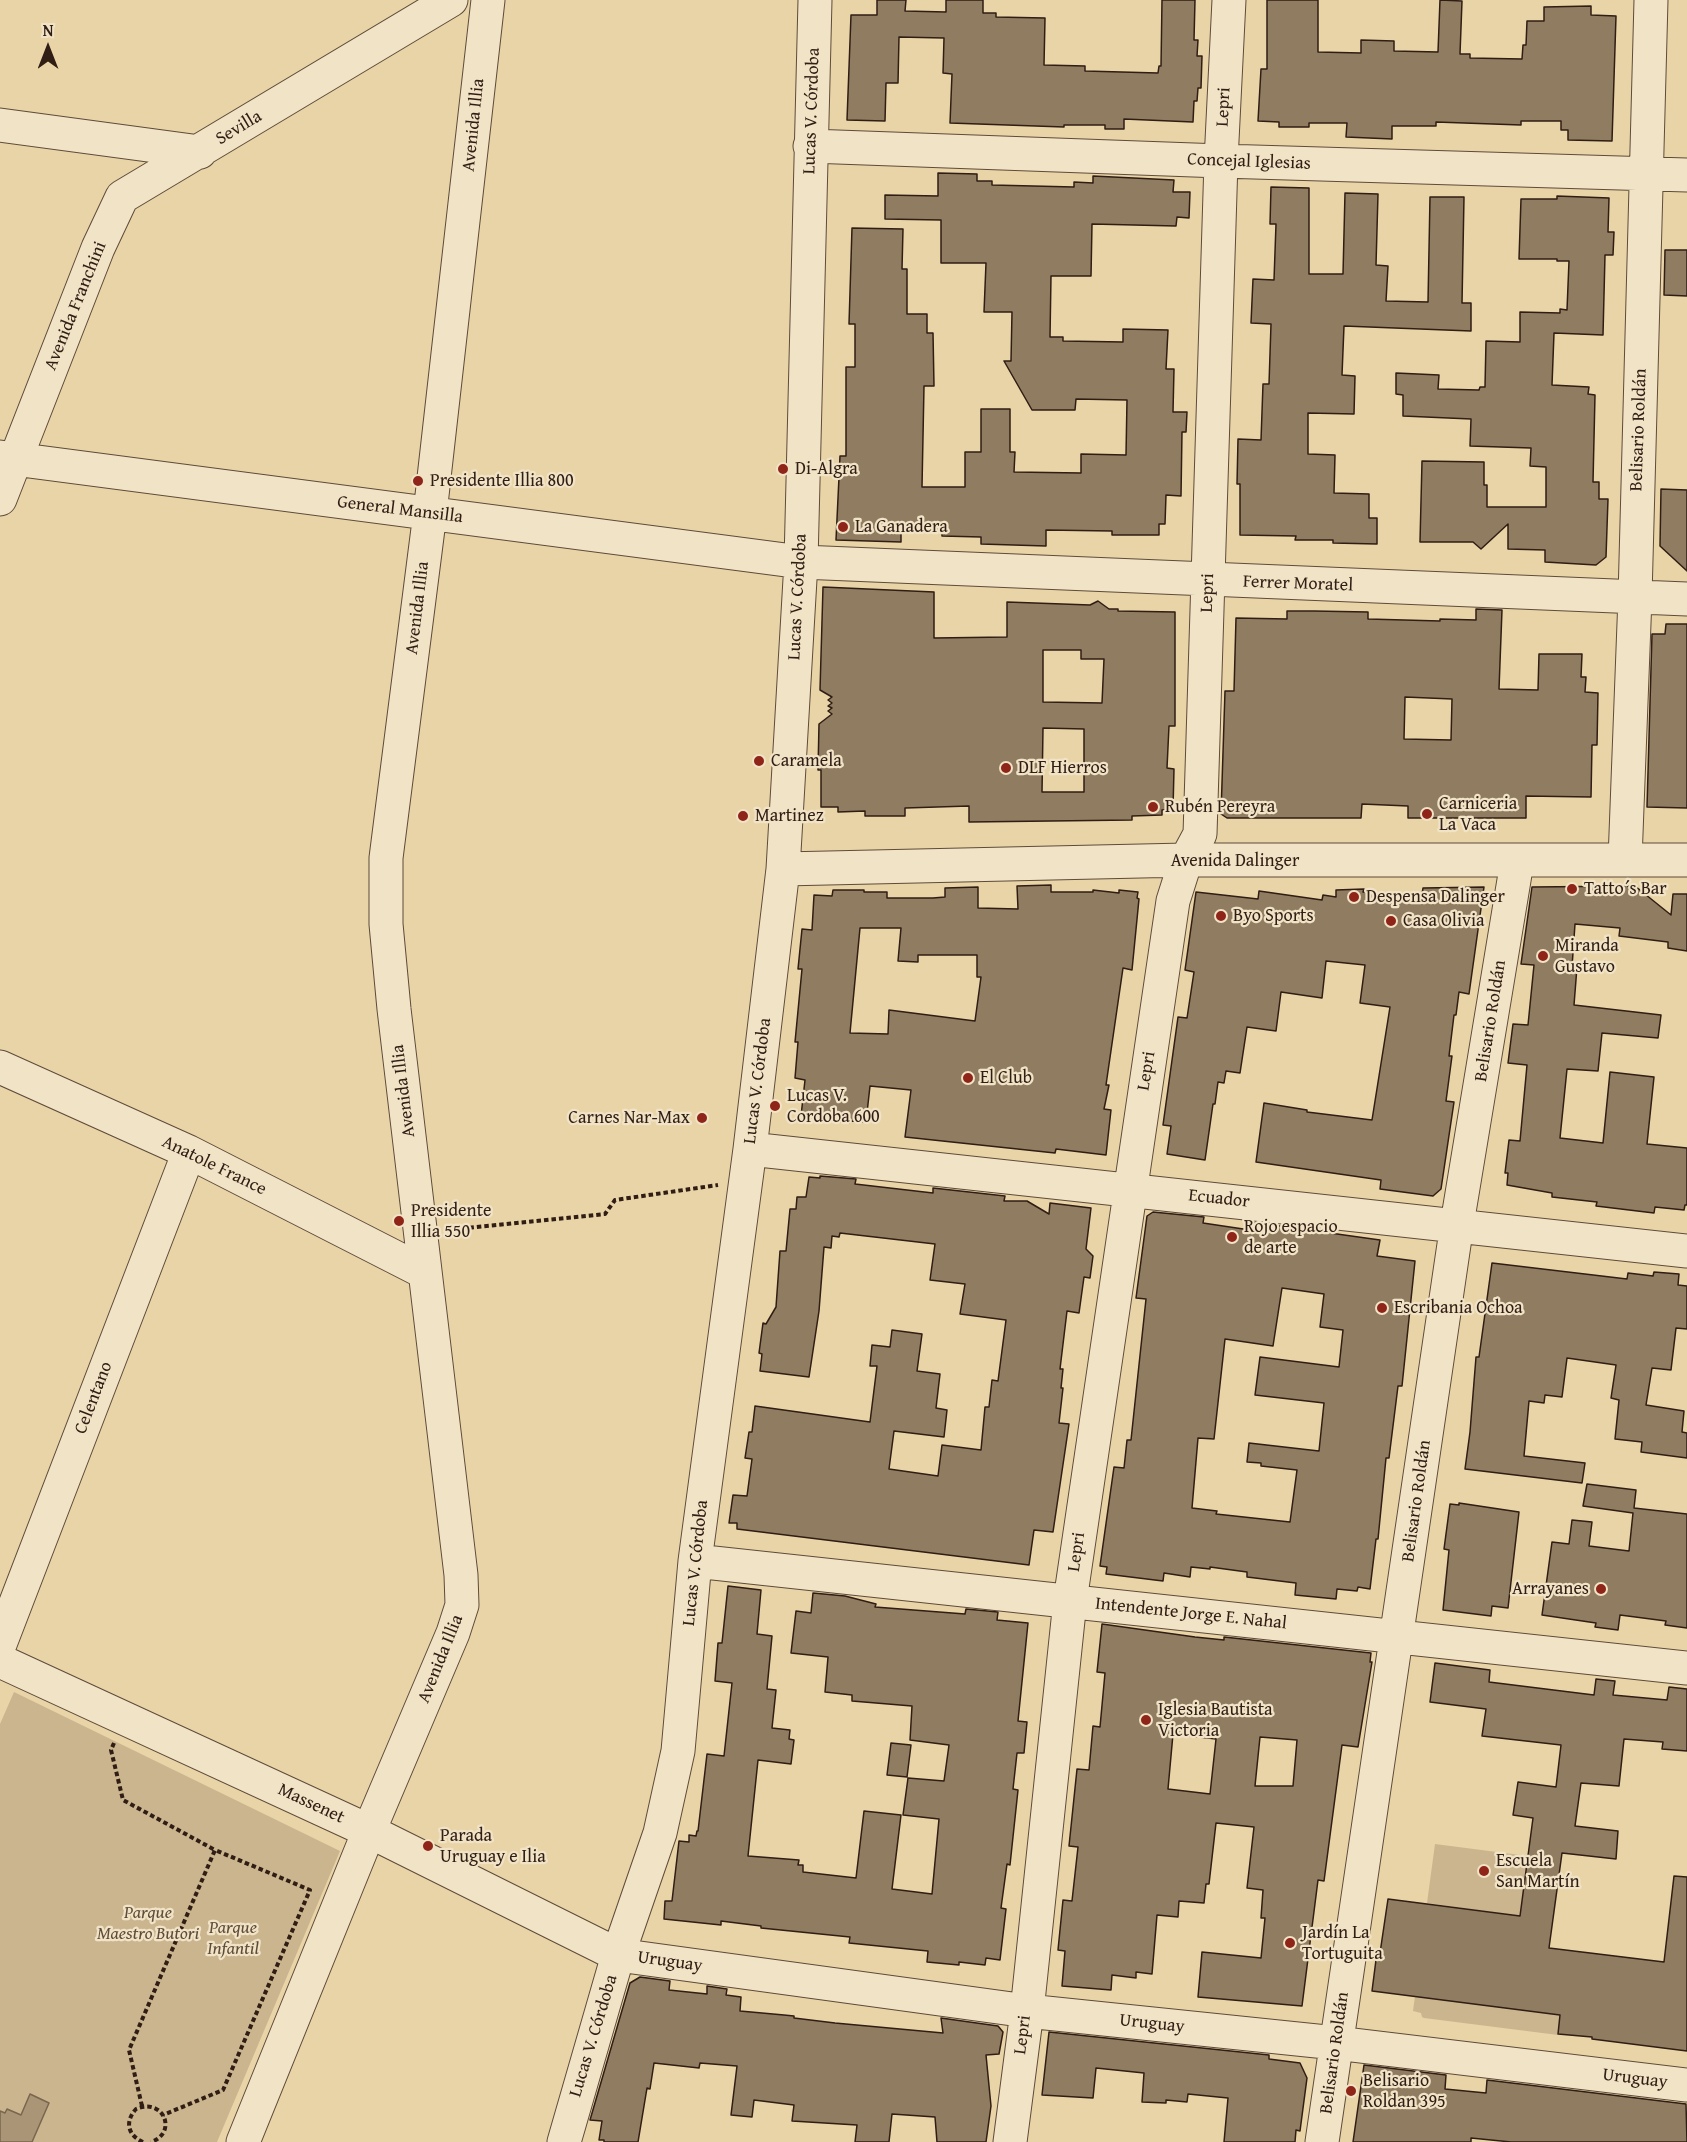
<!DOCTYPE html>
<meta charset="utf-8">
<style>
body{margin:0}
#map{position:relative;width:1687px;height:2142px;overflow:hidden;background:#e9d4a8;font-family:"Gentium Book Plus",serif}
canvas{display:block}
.north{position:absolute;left:18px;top:18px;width:60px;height:60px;-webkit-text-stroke:4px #f1e3c6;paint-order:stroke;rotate:0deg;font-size:16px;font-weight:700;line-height:24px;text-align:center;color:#301d14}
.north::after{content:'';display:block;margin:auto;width:21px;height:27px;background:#301d14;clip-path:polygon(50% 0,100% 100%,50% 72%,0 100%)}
</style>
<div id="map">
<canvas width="1687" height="2142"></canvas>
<div class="north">N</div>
</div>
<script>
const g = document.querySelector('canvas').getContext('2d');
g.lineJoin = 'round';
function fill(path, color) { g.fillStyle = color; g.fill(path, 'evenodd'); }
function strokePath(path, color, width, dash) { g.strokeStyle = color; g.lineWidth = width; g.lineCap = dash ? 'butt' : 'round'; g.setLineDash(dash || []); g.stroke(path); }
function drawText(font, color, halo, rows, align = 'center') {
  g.font = font + ' "Gentium Book Plus",serif'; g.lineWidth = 4.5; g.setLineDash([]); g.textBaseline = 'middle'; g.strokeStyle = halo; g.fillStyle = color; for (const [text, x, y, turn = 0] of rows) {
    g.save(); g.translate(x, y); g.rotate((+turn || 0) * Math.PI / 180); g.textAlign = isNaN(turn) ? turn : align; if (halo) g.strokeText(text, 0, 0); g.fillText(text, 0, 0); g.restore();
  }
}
const green = new Path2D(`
 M14,1692L340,1851L217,2142H0V1724Z
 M1435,1844L1528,1856L1520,1916L1427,1903Z
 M1415,1996L1560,2015L1558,2035L1424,2018L1422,2017L1421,2013L1413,2011Z`);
const water = new Path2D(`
 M30,2094L49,2103L32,2142H0V2111L5,2113L7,2109L21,2115Z`);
const building = new Path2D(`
 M877,0H906L905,11L946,12V0H983V13H996V17L1045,18L1044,65L1085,66V71L1158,73L1159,66H1161L1162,0H1195L1194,40H1198L1197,56H1202L1201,88H1198L1197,101H1194L1193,122L1124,119V129H1105V125H1064V127L950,123L952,74L943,73L944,38L899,37L898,83H886L885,121L847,120L851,15H877Z
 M1267,0H1318V52L1361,53V40L1394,41V51L1438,52L1440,0L1462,1L1460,54H1470V58L1522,59L1523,45H1526L1527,21H1544V7L1591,6V15L1616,16L1612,141L1568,140V130H1561V121H1521V125L1436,122V126H1392V139L1346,137L1347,123H1309V127H1279V122L1258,121L1261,69H1267Z
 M938,173L977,174V181H992V185L1074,187V182L1093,183V176L1174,180L1173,192H1190L1189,218L1177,217L1176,226L1092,224L1091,276H1051L1050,337H1063V341L1123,342V329L1168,330L1166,369H1174L1173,412H1187L1186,432H1182L1181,496L1166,495L1165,524H1159V535H1112V531L1046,530V546L981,544V537L942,536V531H901V542L836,540L840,456H846V367H855V324H849L852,228L903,229L902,269H907V314H927V333H933L934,386H924L922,487H965V452H981V409H1010V452H1015L1014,472L1081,473V454L1126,455L1127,400L1076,399L1075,410H1032L1004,361H1011L1012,312H984L986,263H941V220L885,219V195L938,196Z
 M1271,187L1309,188V274H1343L1345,193L1378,194L1376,265L1388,266L1386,301L1428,302L1430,197H1464L1462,303H1471V331L1344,326L1342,375L1355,376L1354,414L1308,413V454L1335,455L1334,493L1369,494V518H1377V544L1333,543V540H1295L1296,536L1240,535V484H1237L1238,439L1261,440L1263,384H1269L1271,324L1251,323L1253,279L1274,280L1276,224H1270Z
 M1557,196L1609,198L1608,232H1614L1613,255H1605L1603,335L1554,333L1552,385L1589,387L1588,394L1595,395L1593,482H1599V499H1608L1606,557L1596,565L1545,562V550L1508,549V524L1481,549L1473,542H1420L1422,461L1484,462V485H1487V507H1546V467L1530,466L1531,448L1470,446L1471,419L1403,416V395L1396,394V373L1439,375L1438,389L1479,390L1480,387H1485L1486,341L1520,342V312L1560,313V309L1567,310L1569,261H1557V259H1519L1521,199H1557Z
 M1665,250H1687V296L1664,295Z
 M1661,489L1687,490V571L1660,546Z
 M823,587L934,592V638L1007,637V602L1090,605L1098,601L1109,609H1118V611L1175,612V726H1169L1167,768L1174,769L1173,809L1162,810V815L1132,816V820L969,822V806L905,808V816H865V811L838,812V807H821V770H818L819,724L832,714L828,711L832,708L828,706L832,703L828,700L832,697L820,690ZM1043,650H1081V659H1104L1102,703L1043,702ZM1043,728L1084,729V792H1042Z
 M1476,609L1502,610L1499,689L1538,690L1539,654H1582L1581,677H1586L1585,692L1598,693L1597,745H1592L1591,797L1526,796V818H1408V806L1362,804L1361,818H1227L1221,814L1225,691H1234L1236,618L1287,619V611H1314L1368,612V619L1440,621V619L1476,620ZM1405,697L1452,699L1451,740L1404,739Z
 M1666,624H1687V808L1647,807L1652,634H1665Z
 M1051,885V892H1093V890L1119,893V890L1138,892L1137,898L1139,899L1132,970L1123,968L1106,1085H1109L1104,1109L1111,1110L1106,1155L1056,1149L1055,1153L905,1137L911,1090L870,1086L866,1122L849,1121V1123L801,1116L805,1080L795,1078L798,1042H795L802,969H798L802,929L812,930L814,895L832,896L833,890H864V892H887V898H933L945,897V888L978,887V908L1018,909L1017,886ZM860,928H901L898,961L918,962V955H977V977H981L975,1021L889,1010L888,1034L850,1033Z
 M1635,886L1671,915L1673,894H1687V951L1668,948V942L1619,936L1620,928L1575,924L1572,967H1577L1574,1005L1661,1015L1658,1038L1602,1033L1598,1071L1567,1069L1560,1138L1603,1143L1610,1072L1654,1077L1647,1144L1687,1148V1205H1685L1684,1210L1655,1207L1654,1213L1596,1206L1597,1202L1552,1197V1193L1507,1185L1508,1173H1505L1509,1140L1520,1141L1527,1065L1508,1063L1513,1024L1528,1025L1534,965L1521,964L1532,887Z
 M1484,887L1469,994L1459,992L1456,1015H1454L1449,1056H1452L1446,1101L1454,1102L1441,1189L1433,1196L1380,1189L1381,1180L1256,1162L1264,1103L1307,1110V1112L1372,1120L1390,1007L1360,1003L1365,965L1326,961L1322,998L1281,992L1276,1031L1247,1027L1240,1073L1226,1071L1224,1083L1218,1082L1215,1104H1213L1205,1160L1167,1154L1171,1126L1163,1125L1178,1017L1187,1018L1194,972L1185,970L1196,892L1258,899L1259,891L1322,900L1323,895L1336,897V890L1364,889L1363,892L1421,900L1423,888Z
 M820,1176L856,1179L855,1184L933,1193V1188L1005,1196L1004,1201H1027L1049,1214L1050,1203L1091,1208L1086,1249L1093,1256L1090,1278L1084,1277L1079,1313L1067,1311L1060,1369H1063L1061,1388H1063L1059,1423L1069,1424L1053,1532L1034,1530L1029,1565L737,1529V1523H729L733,1495L747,1496L752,1459L745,1458L749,1432H752L755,1406L870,1422L877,1366H870L872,1345L890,1347L892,1330L922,1334L917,1371L940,1374L936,1408L947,1410L944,1437L894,1431L889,1469L938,1476L942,1445L981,1450L985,1407H989L992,1380L998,1381L1006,1320L960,1314L965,1284L930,1280L935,1244L840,1233L839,1237L832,1236L831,1248L824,1247L819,1311L809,1377L760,1371L762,1354L759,1353L763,1323L766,1324L776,1307L780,1251H786L790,1209H796L797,1197H806L809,1177L820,1178Z
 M1153,1212L1204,1217L1203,1223L1250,1230L1251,1222L1380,1240L1377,1256L1415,1261L1402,1386H1398L1389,1458H1386L1378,1539H1376L1370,1589L1358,1587L1357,1591L1337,1589L1336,1599L1295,1595L1296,1583L1247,1577V1572L1210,1567V1569L1191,1567L1190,1577L1164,1573L1163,1581L1106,1574L1107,1567L1100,1566L1114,1467L1124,1468L1127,1440H1131L1146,1299L1136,1298L1147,1216ZM1282,1288L1324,1294L1320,1327L1343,1330L1339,1367L1260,1357L1255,1395L1324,1403L1319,1451L1249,1443L1247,1462L1261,1463V1466L1297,1470L1290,1522L1216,1514L1217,1511L1192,1508L1198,1438L1214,1439L1225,1339L1273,1346Z
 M1492,1263L1627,1279L1628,1273L1653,1276L1654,1272L1679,1274L1678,1285L1687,1286V1329L1676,1328L1671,1370L1652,1368L1646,1405L1684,1411L1682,1432L1687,1433V1458L1641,1452L1642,1442L1615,1439L1619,1400L1611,1398L1616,1365L1567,1358L1562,1397L1545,1395L1544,1403L1529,1401L1524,1456L1585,1463L1582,1483L1465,1469L1470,1432L1476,1357H1479Z
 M1587,1484L1636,1490L1634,1508L1687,1514V1628L1665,1625L1666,1621L1620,1615L1618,1630L1595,1627L1596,1623L1542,1615L1552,1542L1569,1544L1572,1520L1592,1522L1589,1546L1629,1551L1633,1513L1583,1506Z
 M1459,1503L1519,1512L1508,1608L1492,1606L1491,1616L1443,1610L1449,1550L1444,1549L1450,1504L1459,1505Z
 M728,1586L761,1590L757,1634L772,1636L767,1689L776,1690L772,1728L790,1730L789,1739L794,1740L791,1764L758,1760L748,1856L799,1860L798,1865H803V1872L856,1878L864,1811L901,1815L892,1889L932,1894L939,1819L903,1815L908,1778L944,1781L949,1745L910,1740L912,1706L852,1701V1695L825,1692L828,1657L791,1653L796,1611L811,1613L813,1593L845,1596L876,1604L875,1607L965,1614L966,1609L998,1612L997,1620L1028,1623L1018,1721L1027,1722L1024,1753H1017L1013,1789L1018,1790L1010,1865L1007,1864L1001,1908L1006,1909L1000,1960L986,1958L985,1965L959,1962V1965L927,1962L928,1951L849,1943L850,1937L761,1928V1926L721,1921V1925L664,1919L665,1901H672L679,1841L689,1842V1835L696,1836L697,1831H698L707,1754L724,1756L732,1683L715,1681L718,1643H722Z
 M1102,1624L1195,1637L1224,1640V1637L1371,1653L1370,1662H1372L1358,1747L1342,1745L1324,1881L1318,1880L1302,2006L1198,1997L1202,1952L1261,1958L1265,1918H1261L1263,1890L1247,1888L1254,1827L1216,1823L1209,1884H1206L1204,1903L1179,1901L1178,1917L1157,1915L1152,1974L1136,1972V1978L1112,1975L1111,1990L1062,1986L1065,1951L1058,1950L1063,1900L1072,1901L1078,1847L1069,1846L1077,1769L1089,1770L1093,1726L1100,1727L1105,1673L1097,1672ZM1173,1734L1216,1739L1210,1794L1168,1789ZM1260,1737L1297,1740L1293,1786H1255Z
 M1435,1663L1490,1670L1489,1682L1594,1695L1596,1679L1615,1681L1613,1695L1667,1700L1669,1687L1687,1689V1751L1662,1749L1663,1742L1624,1739L1619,1786L1581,1783L1575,1826L1618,1831L1616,1859L1562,1853L1549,1948L1664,1962L1674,1876L1687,1877V2051L1592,2039V2037L1558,2034L1560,2015L1372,1991L1377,1952L1380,1953L1388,1899L1520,1916L1533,1818L1513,1815L1518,1782L1556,1787L1561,1745L1482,1736L1486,1709L1430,1702Z
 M891,1743L911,1745L907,1777L887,1775Z
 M640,1977L670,1981L669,1990L707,1994V1986L727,1989L726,1995L741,1997L740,2011L784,2015L794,2016V2018L835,2023L943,2033L941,2018L998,2026L1003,2032L999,2054L986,2055L991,2106L986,2142H937L935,2117L892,2114L889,2142H855L857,2125L792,2121L794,2105L754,2100L752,2117L731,2115L737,2066L700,2063L699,2068L654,2063L650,2089L647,2088L638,2142H604V2140H599L602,2121L590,2120L630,1983Z
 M1049,2032L1269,2055V2059L1300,2063L1307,2078L1300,2131L1296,2130L1295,2142H1224L1228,2098L1188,2094L1187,2102L1166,2100V2103L1142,2102L1144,2073L1096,2068L1093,2098L1042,2095Z
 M1364,2065L1446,2075L1445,2089L1486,2093L1487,2080L1686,2104L1687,2142H1511L1471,2138V2142H1353Z`);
const path = new Path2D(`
 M447,1230L605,1214L615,1200L718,1185
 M114,1743L111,1750L123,1800L215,1850
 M142,2106L129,2050L215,1850L310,1890L223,2090L163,2115
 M143,2142C127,2135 125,2121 136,2109C164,2097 178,2133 151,2142`);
const minor = new Path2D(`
 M0,125L200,152
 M810,146L1221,161L1687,175
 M0,457L801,562L1687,599
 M0,499L98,248L122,197L451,0
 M1625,860L1635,597L1651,0
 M783,869L1186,860H1687
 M0,1067L189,1152L424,1272
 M750,1149L1687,1251
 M695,1561L1687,1668
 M0,1644L189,1152
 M0,1661L369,1831L618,1955L1027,2011L1336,2043L1687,2085
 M243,2142L369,1831L453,1633L462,1605L461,1575L394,1009L386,924V858L430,513L488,0
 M564,2142L618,1955L660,1833L678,1751L695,1561L750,1149L783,869L801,562L815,0
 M1010,2142L1027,2011L1070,1601L1173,901L1186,860L1200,834L1221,161L1229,0
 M1322,2142L1457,1224L1517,862`);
const markers = [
 [783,469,6,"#8f2418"],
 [418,481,6,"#8f2418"],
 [843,527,6,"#8f2418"],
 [759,761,6,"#8f2418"],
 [1006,768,6,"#8f2418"],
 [1153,807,6,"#8f2418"],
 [1427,814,6,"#8f2418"],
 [743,816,6,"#8f2418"],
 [1572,889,6,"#8f2418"],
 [1354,897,6,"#8f2418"],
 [1221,916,6,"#8f2418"],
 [1391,921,6,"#8f2418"],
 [1543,956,6,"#8f2418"],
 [968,1078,6,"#8f2418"],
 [775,1106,6,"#8f2418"],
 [702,1118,6,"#8f2418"],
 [399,1221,6,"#8f2418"],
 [1232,1237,6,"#8f2418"],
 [1382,1308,6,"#8f2418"],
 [1601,1589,6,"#8f2418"],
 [1146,1720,6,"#8f2418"],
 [428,1846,6,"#8f2418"],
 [1484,1871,6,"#8f2418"],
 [1290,1943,6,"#8f2418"],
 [1351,2091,6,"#8f2418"]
];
const streetNames = [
 ["Lepri",1224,107,-87],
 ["Lucas V. Córdoba",812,111,-88],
 ["Avenida Illia",474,125,-84],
 ["Sevilla",239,128,-31],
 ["Concejal Iglesias",1249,162,2],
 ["Avenida Franchini",76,306,-68],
 ["Belisario Roldán",1639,430,-88],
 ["General Mansilla",400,510,7],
 ["Ferrer Moratel",1298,584,2],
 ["Lepri",1208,593,-88],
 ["Lucas V. Córdoba",798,597,-87],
 ["Avenida Illia",418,608,-83],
 ["Avenida Dalinger",1235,861],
 ["Belisario Roldán",1491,1021,-81],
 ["Lepri",1147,1071,-81],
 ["Lucas V. Córdoba",758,1081,-83],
 ["Avenida Illia",404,1091,-97],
 ["Anatole France",214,1166,26],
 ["Ecuador",1219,1199,6],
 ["Celentano",94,1398,-69],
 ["Belisario Roldán",1417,1501,-82],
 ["Lepri",1077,1552,-82],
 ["Lucas V. Córdoba",696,1563,-84],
 ["Intendente Jorge E. Nahal",1191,1614,6],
 ["Avenida Illia",441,1659,-68],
 ["Massenet",311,1804,25],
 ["Uruguay",670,1962,8],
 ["Uruguay",1152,2024,6],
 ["Lepri",1023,2035,-83],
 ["Lucas V. Córdoba",594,2036,-73],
 ["Belisario Roldán",1335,2053,-82],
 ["Uruguay",1635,2079,7]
];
const poiNames = [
 ["Di-Algra",795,469],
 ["Presidente Illia 800",430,481],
 ["La Ganadera",855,527],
 ["Caramela",771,761],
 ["DLF Hierros",1018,768],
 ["Carniceria",1439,804],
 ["La Vaca",1439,825],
 ["Rubén Pereyra",1165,807],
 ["Martinez",755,816],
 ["Tatto´s Bar",1584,889],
 ["Despensa Dalinger",1366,897],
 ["Byo Sports",1233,916],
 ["Casa Olivia",1403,921],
 ["Miranda",1555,946],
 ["Gustavo",1555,967],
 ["El Club",980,1078],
 ["Lucas V.",787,1096],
 ["Cordoba 600",787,1117],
 ["Carnes Nar-Max",690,1118,"right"],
 ["Presidente",411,1211],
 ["Illia 550",411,1232],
 ["Rojo espacio",1244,1227],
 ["de arte",1244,1248],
 ["Escribania Ochoa",1394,1308],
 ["Arrayanes",1589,1589,"right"],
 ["Iglesia Bautista",1158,1710],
 ["Victoria",1158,1731],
 ["Parada",440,1836],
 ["Uruguay e Ilia",440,1857],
 ["Escuela",1496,1861],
 ["San Martín",1496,1882],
 ["Jardín La",1302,1933],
 ["Tortuguita",1302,1954],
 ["Belisario",1363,2081],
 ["Roldan 395",1363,2102]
];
const parkNames = [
 ["Parque",148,1913],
 ["Maestro Butori",148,1934],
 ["Parque",233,1928],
 ["Infantil",233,1949]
];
fill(green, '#cab58f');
fill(water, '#aa9676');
strokePath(water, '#79664f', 1.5);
fill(building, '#907c61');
strokePath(building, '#301d14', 1.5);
strokePath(minor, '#5e4b39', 35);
strokePath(path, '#301d14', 4, [4.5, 3]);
strokePath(minor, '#f1e3c6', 33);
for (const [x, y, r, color] of markers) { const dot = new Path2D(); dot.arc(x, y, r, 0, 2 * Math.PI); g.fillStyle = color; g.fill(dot); strokePath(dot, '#f1e3c6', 2); }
drawText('18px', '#301d14', '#f1e3c6', streetNames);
drawText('18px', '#301d14', '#f1e3c6', poiNames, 'left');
drawText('italic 18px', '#5e4b39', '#f1e3c6', parkNames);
</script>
